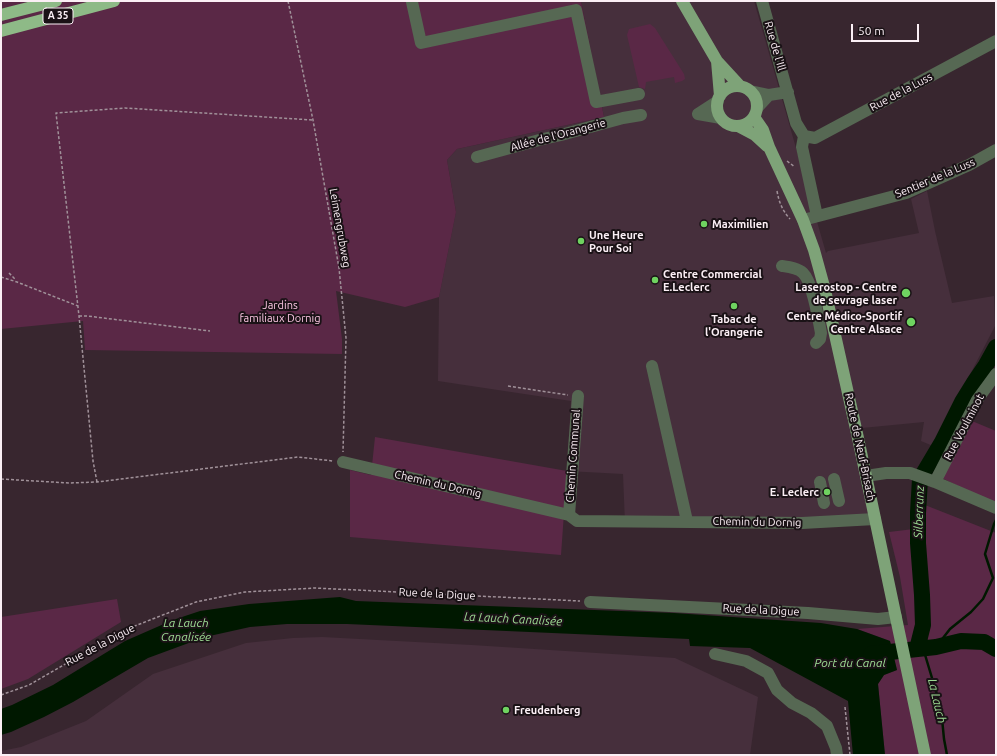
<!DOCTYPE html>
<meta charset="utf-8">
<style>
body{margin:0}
#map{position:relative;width:997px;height:756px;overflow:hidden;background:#38262f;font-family:Ubuntu,sans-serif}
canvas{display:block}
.frame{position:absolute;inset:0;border:2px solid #fbeff5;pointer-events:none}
.scale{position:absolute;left:851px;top:24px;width:68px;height:18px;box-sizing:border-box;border:2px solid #fbeff5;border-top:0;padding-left:5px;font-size:12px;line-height:14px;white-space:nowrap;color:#fbeff5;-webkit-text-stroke:3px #1a1216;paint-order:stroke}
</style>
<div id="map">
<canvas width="997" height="756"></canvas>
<div class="frame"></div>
<div class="scale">50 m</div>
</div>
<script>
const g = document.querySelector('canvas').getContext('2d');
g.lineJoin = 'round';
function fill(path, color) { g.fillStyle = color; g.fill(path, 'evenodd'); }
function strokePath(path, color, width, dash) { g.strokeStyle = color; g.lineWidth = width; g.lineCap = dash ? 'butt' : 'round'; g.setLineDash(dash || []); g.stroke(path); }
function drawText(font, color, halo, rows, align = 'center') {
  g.font = font + ' Ubuntu,sans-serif'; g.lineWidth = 4; g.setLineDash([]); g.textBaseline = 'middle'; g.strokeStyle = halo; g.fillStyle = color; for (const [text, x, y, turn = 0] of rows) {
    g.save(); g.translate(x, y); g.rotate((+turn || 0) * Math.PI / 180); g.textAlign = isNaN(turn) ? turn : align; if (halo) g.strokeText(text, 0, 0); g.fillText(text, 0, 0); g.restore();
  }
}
const built = new Path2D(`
 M581,1H754L826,253L828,251L919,233L911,199L927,191L935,231L952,303L994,296L995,326L933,446L921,441L924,422L862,428L878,525L625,524L623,474L567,471L571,401L438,381L439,297L456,212L447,160L457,149L604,117Z
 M322,637L472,645L675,658L758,697L750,755H1V751L21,747L86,721L153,674L246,643L293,638Z`);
const green = new Path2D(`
 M1,1H581L604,117L457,149L447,160L456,212L439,297L405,307L336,291L342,339V354L85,350L83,321L1,329Z
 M650,24L655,28L684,74L685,79L682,81L675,83L674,77L646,82L645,89L639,87L627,35L629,29Z
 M972,421L996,431V505L942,478Z
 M375,437L567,471L561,555L350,537V470L371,475Z
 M925,505L996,533V755H885L878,684L884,675L897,670L890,641L857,629L908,625L900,577L889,532L922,528Z
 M117,599L121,622L28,679L1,689V617Z`);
const water = new Path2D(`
 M340,597L356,601L674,613L821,623L857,629L890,641L897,670L884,675L878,684L885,755H853L848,701L750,648L690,646L689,639L347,624H287L250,627L205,637L148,658L73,702L44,717L11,732L1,735V709L12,705L53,685L125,641L173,620L200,611L249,604Z`);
const stream = new Path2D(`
 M984,642H996
 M936,647L950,629L971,612L983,599L993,578L985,554L994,524L996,520
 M923,648L941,708L944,739L947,755`);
const river = new Path2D(`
 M917,649L923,625L922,595L918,543V513L920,479L942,442L962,402L975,381L986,365L996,347
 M871,654L936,647L961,641L984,642L996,649`);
const path = new Path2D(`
 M288,1L313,120L339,268L346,338L343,452
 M787,161L795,167
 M777,191C779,202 782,210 790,219
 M9,273L16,280
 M1,277L17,282L78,306
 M79,316H87L210,331
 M508,386L568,395
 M1,479L69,483L97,482L298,457L333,461
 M97,482L93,461L79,316L56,113L125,108L312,120
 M1,695L29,685L122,631L196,602L245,592L315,588L580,601
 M845,707L850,755`);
const minor = new Path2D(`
 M762,1L796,123L804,136
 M412,2L421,43L576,10L596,102L639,94
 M750,91L769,95L788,92
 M757,108L769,95
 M698,114L718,101
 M698,114L721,118
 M804,136L815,138L996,41
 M804,136L802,147L817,216
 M477,157L543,139L561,135L623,118L641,115
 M803,220L906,193L969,165L996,150
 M782,266C789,267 798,268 803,273C813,283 818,318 821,333L820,339L816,343
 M652,366L687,521
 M343,462L569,515L577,521L802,523L875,519
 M866,476L886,473H910L935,482L996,508
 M834,479L839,501
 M820,482L824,503
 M935,482L977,400L996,374
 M569,515L578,396
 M590,602L808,613L878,619L896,617
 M715,654L746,661L768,673L777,690L792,703L811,713L827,726L836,748L837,755`);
const major = new Path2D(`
 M682,1L717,61L740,86
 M717,61L720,96
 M717 106a20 20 0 1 1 40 0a20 20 0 1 1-40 0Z
 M754,117L763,130L769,147L803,220L814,250L825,290L858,438L925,755
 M738,126L755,135L767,146`);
const highway = new Path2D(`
 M1,15L56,1
 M1,31L114,1`);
const markers = [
 [704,224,4,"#6fd360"],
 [581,241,4,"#6fd360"],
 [655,280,4,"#6fd360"],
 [906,293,5,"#6fd360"],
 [734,306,4,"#6fd360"],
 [911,322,5,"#6fd360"],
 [827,492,4,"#6fd360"],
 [506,710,4,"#6fd360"]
];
const shields = [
 [58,16,30]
];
const shieldNames = [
 ["A 35",58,16]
];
const streetNames = [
 ["Rue de l'Ill",775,46,74],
 ["Rue de la Luss",901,92,-28],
 ["Allée de l'Orangerie",558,135,-15],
 ["Sentier de la Luss",935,178,-23],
 ["Leimengrubweg",340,228,80],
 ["Rue Voulminot",964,427,-62],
 ["Route de Neuf-Brisach",860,447,78],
 ["Chemin Communal",573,456,-86],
 ["Chemin du Dornig",438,484,13],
 ["Chemin du Dornig",757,522,1],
 ["Rue de la Digue",437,594,3],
 ["Rue de la Digue",761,610,3],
 ["Rue de la Digue",100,645,-28]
];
const poiNames = [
 ["Maximilien",712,224],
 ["Une Heure",589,235],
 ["Pour Soi",589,248],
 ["Centre Commercial",663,274],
 ["E.Leclerc",663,287],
 ["Laserostop - Centre",897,287,"right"],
 ["de sevrage laser",897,300,"right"],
 ["Centre Médico-Sportif",902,316,"right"],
 ["Centre Alsace",902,329,"right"],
 ["Tabac de",734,319,"center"],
 ["l'Orangerie",734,332,"center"],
 ["E. Leclerc",819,492,"right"],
 ["Freudenberg",514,710]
];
const parkNames = [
 ["Jardins",280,305],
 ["familiaux Dornig",280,318]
];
const waterNames = [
 ["Silberrunz",919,512,-88],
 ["La Lauch Canalisée",513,619,3],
 ["La Lauch",186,623],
 ["Canalisée",186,637],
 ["Port du Canal",850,663],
 ["La Lauch",937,701,77]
];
fill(built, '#462f3c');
fill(green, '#5a2846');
fill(water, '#001800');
strokePath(stream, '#001800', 2.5);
strokePath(river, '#001800', 16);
strokePath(path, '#a09199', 1.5, [3, 2]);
strokePath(minor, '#566853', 12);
strokePath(major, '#7ea378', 12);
strokePath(highway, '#8eba87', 12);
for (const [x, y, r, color] of markers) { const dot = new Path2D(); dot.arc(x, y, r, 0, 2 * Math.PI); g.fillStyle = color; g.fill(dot); strokePath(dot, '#1a1216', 1.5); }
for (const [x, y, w] of shields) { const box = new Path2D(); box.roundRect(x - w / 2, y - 8, w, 16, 3); g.fillStyle = '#1a1216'; g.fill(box); strokePath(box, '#fbeff5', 1); }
drawText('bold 10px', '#fbeff5', null, shieldNames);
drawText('11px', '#fbeff5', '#1a1216', streetNames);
drawText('bold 11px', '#fbeff5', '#1a1216', poiNames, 'left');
drawText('11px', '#f9c4e0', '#1a1216', parkNames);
drawText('italic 12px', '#9ddb93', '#1a1216', waterNames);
</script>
